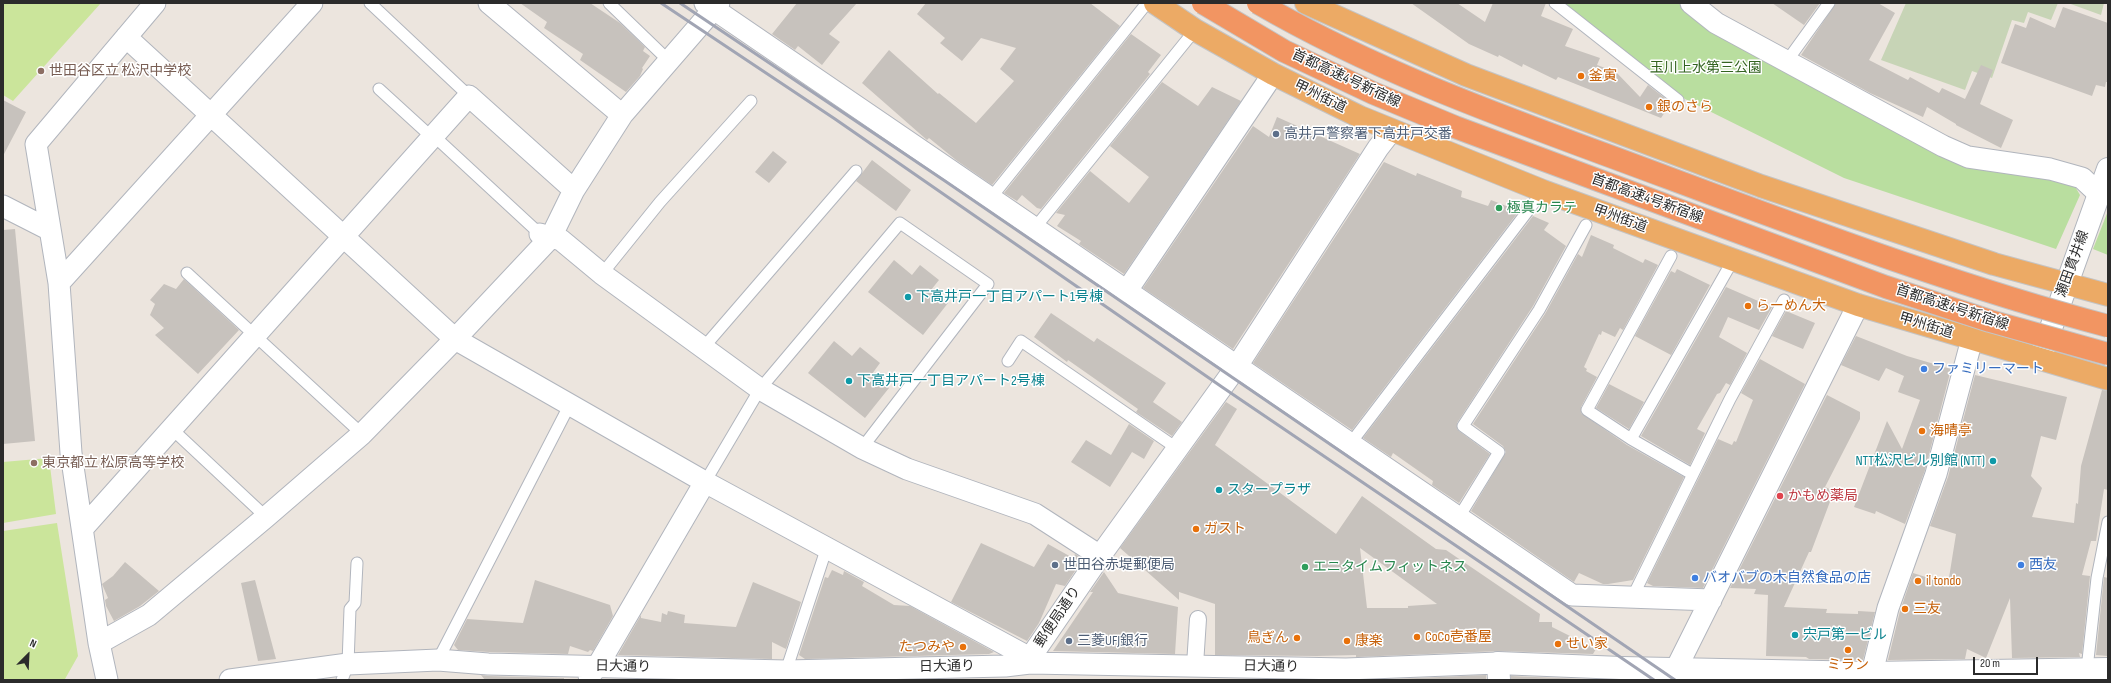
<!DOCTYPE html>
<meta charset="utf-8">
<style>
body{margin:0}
#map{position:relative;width:2111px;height:683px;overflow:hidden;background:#ece5de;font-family:"Sofia Sans Condensed",sans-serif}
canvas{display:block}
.frame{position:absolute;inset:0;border:4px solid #2b2b2b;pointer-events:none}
.north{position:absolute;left:8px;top:635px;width:40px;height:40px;-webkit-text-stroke:3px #fff;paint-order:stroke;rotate:24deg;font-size:11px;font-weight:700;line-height:16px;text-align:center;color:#2b2b2b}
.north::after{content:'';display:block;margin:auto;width:14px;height:18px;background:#2b2b2b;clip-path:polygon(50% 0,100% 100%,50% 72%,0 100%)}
.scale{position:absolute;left:1973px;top:657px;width:65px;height:18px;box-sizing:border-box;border:2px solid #2b2b2b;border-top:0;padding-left:5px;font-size:12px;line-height:14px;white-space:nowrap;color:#2b2b2b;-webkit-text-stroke:3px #fff;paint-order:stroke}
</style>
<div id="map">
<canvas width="2111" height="683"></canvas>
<div class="frame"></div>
<div class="north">N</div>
<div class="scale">20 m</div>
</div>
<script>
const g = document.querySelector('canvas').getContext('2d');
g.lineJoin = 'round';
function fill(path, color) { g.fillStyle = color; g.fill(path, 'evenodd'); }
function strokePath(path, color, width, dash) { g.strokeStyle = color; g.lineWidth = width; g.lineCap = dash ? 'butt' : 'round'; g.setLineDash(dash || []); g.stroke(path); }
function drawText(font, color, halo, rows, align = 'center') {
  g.font = font + ' "Sofia Sans Condensed","Noto Sans JP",sans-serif'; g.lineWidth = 3; g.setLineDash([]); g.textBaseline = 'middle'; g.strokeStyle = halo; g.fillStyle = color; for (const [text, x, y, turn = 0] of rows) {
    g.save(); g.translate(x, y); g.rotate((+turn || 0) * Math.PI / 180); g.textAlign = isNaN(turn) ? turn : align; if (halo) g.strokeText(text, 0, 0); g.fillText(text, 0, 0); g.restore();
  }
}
const green = new Path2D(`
 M1561,3H1681L1943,153L2073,183L2080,195L2056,249L1844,178L1685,99Z
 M2108,211V255L2093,249Z`);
const cemetery = new Path2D(`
 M1906,3H2058L2051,20L2028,12L2024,23L2012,20L1992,78L1972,71L1965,90L1881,60Z
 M2068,3H2104L2101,15Z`);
const pitch = new Path2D(`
 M3,3H101L13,101L3,95Z
 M49,458L56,514L3,523V462Z
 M57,523L78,656L65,679L3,680V531Z`);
const building = new Path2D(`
 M520,3H590L620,23L645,47L643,51L650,56L642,68L643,69L640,76L626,92L580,60L583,54L544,28L547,22Z
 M797,3H857L829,34L840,42L822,65L798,46L795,50L772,34Z
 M926,3H1090L1120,26L992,185L956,160L929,138L927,140L862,83L889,50L938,94L939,93L976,123L1014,81L1000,69L1016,48L981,38L962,61L940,43L945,38L917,14Z
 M1411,3H1457L1485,22L1493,3H1546L1541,16L1573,29L1565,46L1600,58L1597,65L1616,72L1640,97L1648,85L1671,103L1661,118L1558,77L1556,80L1523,64L1522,67L1499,55L1498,57L1469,44Z
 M1772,3H1820L1804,25Z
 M1836,3H1878L1895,13L1869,60L1908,80L1910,77L1939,93L1942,88L1965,99L1981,65L1993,70L1980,104L2013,120L2001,148L1956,125V124L1927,107L1923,117L1870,93L1801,55Z
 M2063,7L2108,23V82H2106L2105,87L2096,85L2092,96L2001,63L2015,24L2026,28L2030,17L2055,28Z
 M1131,34L1161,55L1148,72L1150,74L1041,209L1037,208L1022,195L1017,201L1004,193Z
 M1162,82L1198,106L1212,87L1241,101L1124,274L1079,244L1081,241L1057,226L1065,215L1056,213L1090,171L1129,203L1149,177L1110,146Z
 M3,100L26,112L3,156Z
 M1277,117L1360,154L1233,349L1143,288L1253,126L1269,137Z
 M773,151L787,162L769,183L755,172Z
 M872,160L911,190L896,211L856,181Z
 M1384,162L1416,176L1417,173L1462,191L1461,197L1488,206L1491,200L1519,211L1352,430L1253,363Z
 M1533,216L1549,223L1544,230L1566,246L1533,306L1457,423V429L1459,431L1490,454L1459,503L1432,485L1433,481L1393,453L1391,457L1363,438Z
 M15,229L35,441L3,444V230Z
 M1591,235L1614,245L1613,248L1643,263L1645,259L1658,265L1623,330L1620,328L1615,337L1602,331L1601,335L1599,334L1584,367L1587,369L1586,371L1597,377L1581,407V413L1627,445L1684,477L1633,580L1608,584H1603L1579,573L1574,582L1471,511L1506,452L1503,446L1473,424L1545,314L1578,254L1582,257Z
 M894,260L912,275L920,265L939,280L931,290L948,303L923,335L868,292Z
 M1677,269L1710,285L1671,355L1635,336L1671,271L1675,273Z
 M184,279L239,330L198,374L155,335L164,328L150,315L155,304L150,300L164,284L176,289Z
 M1726,287L1772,307L1759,330L1728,317L1719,337L1747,353L1730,385L1726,383L1720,393L1717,394L1697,429L1705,433L1690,465L1641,436Z
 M1786,311L1815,323L1803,349L1772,336Z
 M1051,313L1094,342L1097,338L1166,383L1153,402L1182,422L1172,436L1136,412L1138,409L1068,360L1067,362L1034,337Z
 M1856,336L1907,356L1951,369L1925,470L1905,524L1876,511L1875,514L1854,507L1887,421L1902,449L1920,400L1898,392L1904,376L1886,368L1879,381L1841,365Z
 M834,341L852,356L860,347L880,363L872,374L889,388L865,418L808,373Z
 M1760,359L1805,384L1703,588L1653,586L1647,583L1718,439L1732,445L1734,441L1736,442L1753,400L1741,393Z
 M1975,375L2067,397L2056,440L2041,436L2031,476L2042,488L2032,517L2074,523L2076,503L2078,504L2081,466L2102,390L2108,391V490L2104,489L2096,541H2091L2082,575L2090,576L2082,654L2079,653L2080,657L2012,658L2010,598L1986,658L1967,649L1965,659L1888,660L1900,611L1913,573L1948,584L1956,534L1930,526L1948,477Z
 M1609,384L1644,402L1629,429L1596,408Z
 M1827,395L1860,412V419L1825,487L1834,491L1811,552H1809L1784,607L1827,609L1826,613L1858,614V611L1875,612L1863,660L1809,659L1806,657L1766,656L1768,595L1754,594L1756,589L1730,588Z
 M1226,402L1237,409L1215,445L1336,534L1362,496L1436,549L1446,550L1540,614L1539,622H1552V627L1596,649L1593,654L1499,651L1356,657V655L1317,656L1215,655V604L1179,592V600L1120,548ZM1360,548L1437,604L1408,606V608H1367Z
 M1129,424L1154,441L1144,459L1132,452L1110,487L1071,462L1086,440L1111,455Z
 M981,543L1034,567L1048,544L1073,558L1075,554L1083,559L1065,586L1056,584L1039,623L1027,641L951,602Z
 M125,562L159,591L140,606L114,621L106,606L105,600L108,598L102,584L113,576Z
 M832,570L843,575L844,571L864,582L862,586L894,605L910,606L994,652L989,654L805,659L799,655L825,577L828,578Z
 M1104,572L1118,593L1178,607L1175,654L1053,651L1093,592H1090Z
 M2104,577L2108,578V656L2096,655Z
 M255,580L276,659L258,661L241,583Z
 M535,580L610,605L613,616L593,651L590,650L588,652L570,646L568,654L489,652L458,650L454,645L467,619L523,623Z
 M753,582L801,602L786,649L772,642V659L618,655L641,615V618L661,622L662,613L667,615L668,611L685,615L684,623L736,627Z
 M481,675L488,676L564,678V680H485Z
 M1486,675V680H1372Z
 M1511,676L1582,679L1511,680Z`);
const service = new Path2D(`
 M370,3L469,96
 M609,3L669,61
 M1555,3L1678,100
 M1787,61L1829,3
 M379,89L425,131L434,136L540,234
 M990,199L1147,3
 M1034,229L1195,30
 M1671,256L1587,410L1631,439L1692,474
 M187,273L362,434
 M602,274L660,202L751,101
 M704,347L856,171
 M1008,361L1021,341L1178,449
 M172,429L266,517
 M1631,439L1733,260
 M1350,444L1543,191
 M705,482L760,389L900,223L988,284L862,448
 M1459,517L1499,452L1463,426L1539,310L1586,225
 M1633,596L1730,399L1784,300
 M438,660L569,406
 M2087,669L2097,578L2108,522
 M786,671L827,547
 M342,680L348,664L350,609L355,603L357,563`);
const pedestrian = new Path2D(`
 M1195,665L1198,619`);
const minor = new Path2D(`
 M489,3L622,115
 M705,3L1572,595L1711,600
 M1691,3L1716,23L1943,146L1968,157L2050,169L2082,178L2098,193
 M126,37L455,339L705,482L1030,658V663
 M3,206L50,230
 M540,234L561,240L602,274L760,389L862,448L907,469L1035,514L1100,556
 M59,283L312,3
 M1126,292L1273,74
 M83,528L469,96L574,190
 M99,643L149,615L266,517L362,434L455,339L551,237L574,190L622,115L719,3
 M1030,658L1100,556L1237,366L1378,148L1392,130
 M1676,669L1858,305
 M589,676L597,667L705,482
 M107,680L99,643L71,453L59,283L36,144L155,3
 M230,680L348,664L438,660L488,664L786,671L1005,666L1030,663L1346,669L1498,663
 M1872,680V673L1888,608L1936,474L1972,339`);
const secondary = new Path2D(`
 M2041,356L2108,169
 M1499,680L1498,663L1621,668L1872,673L2108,669`);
const trunk = new Path2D(`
 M1155,3L1195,30L1273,74L1360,117L1543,191L1858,305L2108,379
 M1306,3L1466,75L1761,186L1994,264L2108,295`);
const rail = new Path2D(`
 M661,3L835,119L1222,387L1654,680
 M680,3L945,181L1675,680`);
const motorwayBridge = new Path2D(`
 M1203,3L1284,51L1373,93L1455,127L1886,287L1990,321L2108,354
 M1258,3C1387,78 1527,125 1666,177C1812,231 1957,286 2108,326`);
const markers = [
 [41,71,4,"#8d6e63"],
 [1581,76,4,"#e8710a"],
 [1649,107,4,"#e8710a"],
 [1276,134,4,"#5c6f8a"],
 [1499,208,4,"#2e9e5b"],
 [908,297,4,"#0f9aa8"],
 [1748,306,4,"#e8710a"],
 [1924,369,4,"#3f7fe0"],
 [849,381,4,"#0f9aa8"],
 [1922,431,4,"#e8710a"],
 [1993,461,4,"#0f9aa8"],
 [34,463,4,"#8d6e63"],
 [1219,490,4,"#0f9aa8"],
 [1780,496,4,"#e0444e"],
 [1196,529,4,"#e8710a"],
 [1055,565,4,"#5c6f8a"],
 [2021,565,4,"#3f7fe0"],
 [1305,567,4,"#2e9e5b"],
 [1695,578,4,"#3f7fe0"],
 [1918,581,4,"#e8710a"],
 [1905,609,4,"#e8710a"],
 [1795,635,4,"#0f9aa8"],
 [1417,637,4,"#e8710a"],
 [1297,638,4,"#e8710a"],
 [1069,641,4,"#5c6f8a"],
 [1347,641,4,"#e8710a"],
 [1558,644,4,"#e8710a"],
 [963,647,4,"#e8710a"],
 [1848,650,4,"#e8710a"]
];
const parkNames = [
 ["玉川上水第三公園",1706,68]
];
const educationNames = [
 ["世田谷区立 松沢中学校",49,71],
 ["東京都立 松原高等学校",42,463]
];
const foodNames = [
 ["釜寅",1589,76],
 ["銀のさら",1657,107],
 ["らーめん大",1756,306],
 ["海晴亭",1930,431],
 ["ガスト",1204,529],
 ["il tondo",1926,581],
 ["三友",1913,609],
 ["CoCo壱番屋",1425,637],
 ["鳥ぎん",1289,638,"right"],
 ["康楽",1355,641],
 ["せい家",1566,644],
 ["たつみや",955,647,"right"],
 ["ミラン",1848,665,"center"]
];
const streetNames = [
 ["首都高速4号新宿線",1346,79,25],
 ["甲州街道",1320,97,26],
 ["首都高速4号新宿線",1647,199,20],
 ["甲州街道",1620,219,20],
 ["瀬田貫井線",2073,264,-70],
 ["首都高速4号新宿線",1952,308,18],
 ["甲州街道",1926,326,17],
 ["郵便局通り",1058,617,-56],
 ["日大通り",623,667,1],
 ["日大通り",947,667,-1],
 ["日大通り",1271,667,1]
];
const serviceNames = [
 ["高井戸警察署下高井戸交番",1284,134],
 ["世田谷赤堤郵便局",1063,565],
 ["三菱UFJ銀行",1077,641]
];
const leisureNames = [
 ["極真カラテ",1507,208],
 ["エニタイムフィットネス",1313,567]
];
const cultureNames = [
 ["下高井戸一丁目アパート1号棟",916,297],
 ["下高井戸一丁目アパート2号棟",857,381],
 ["NTT松沢ビル別館 (NTT)",1985,461,"right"],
 ["スタープラザ",1227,490],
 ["宍戸第一ビル",1803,635]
];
const shopNames = [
 ["ファミリーマート",1932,369],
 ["西友",2029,565],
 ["バオバブの木自然食品の店",1703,578]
];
const healthNames = [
 ["かもめ薬局",1788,496]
];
fill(green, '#b9de9f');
fill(cemetery, '#c7d4b6');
fill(pitch, '#cbe59b');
fill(building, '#c7c2bd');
strokePath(service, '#b1b5bd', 13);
strokePath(pedestrian, '#b1b5bd', 18);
strokePath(minor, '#b1b5bd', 23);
strokePath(secondary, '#b1b5bd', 24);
strokePath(trunk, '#c4c4c4', 24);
strokePath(service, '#fff', 11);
strokePath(pedestrian, '#fff', 16);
strokePath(minor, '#fff', 21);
strokePath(secondary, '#fff', 22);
strokePath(trunk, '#ecaa65', 22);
strokePath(rail, '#a1a5b4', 3);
strokePath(motorwayBridge, '#c4c4c4', 24, []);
strokePath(motorwayBridge, '#f29562', 22);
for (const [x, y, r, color] of markers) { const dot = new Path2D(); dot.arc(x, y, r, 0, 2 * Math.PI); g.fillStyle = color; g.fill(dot); strokePath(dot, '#fff', 1.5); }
drawText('14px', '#336320', '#fff', parkNames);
drawText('14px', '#785e54', '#fff', educationNames, 'left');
drawText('14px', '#c56008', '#fff', foodNames, 'left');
drawText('14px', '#2b2b2b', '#fff', streetNames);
drawText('14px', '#4e5e75', '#fff', serviceNames, 'left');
drawText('14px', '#27864d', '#fff', leisureNames, 'left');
drawText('14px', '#0d838f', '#fff', cultureNames, 'left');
drawText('14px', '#366cbe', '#fff', shopNames, 'left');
drawText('14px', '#be3a42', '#fff', healthNames, 'left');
</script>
